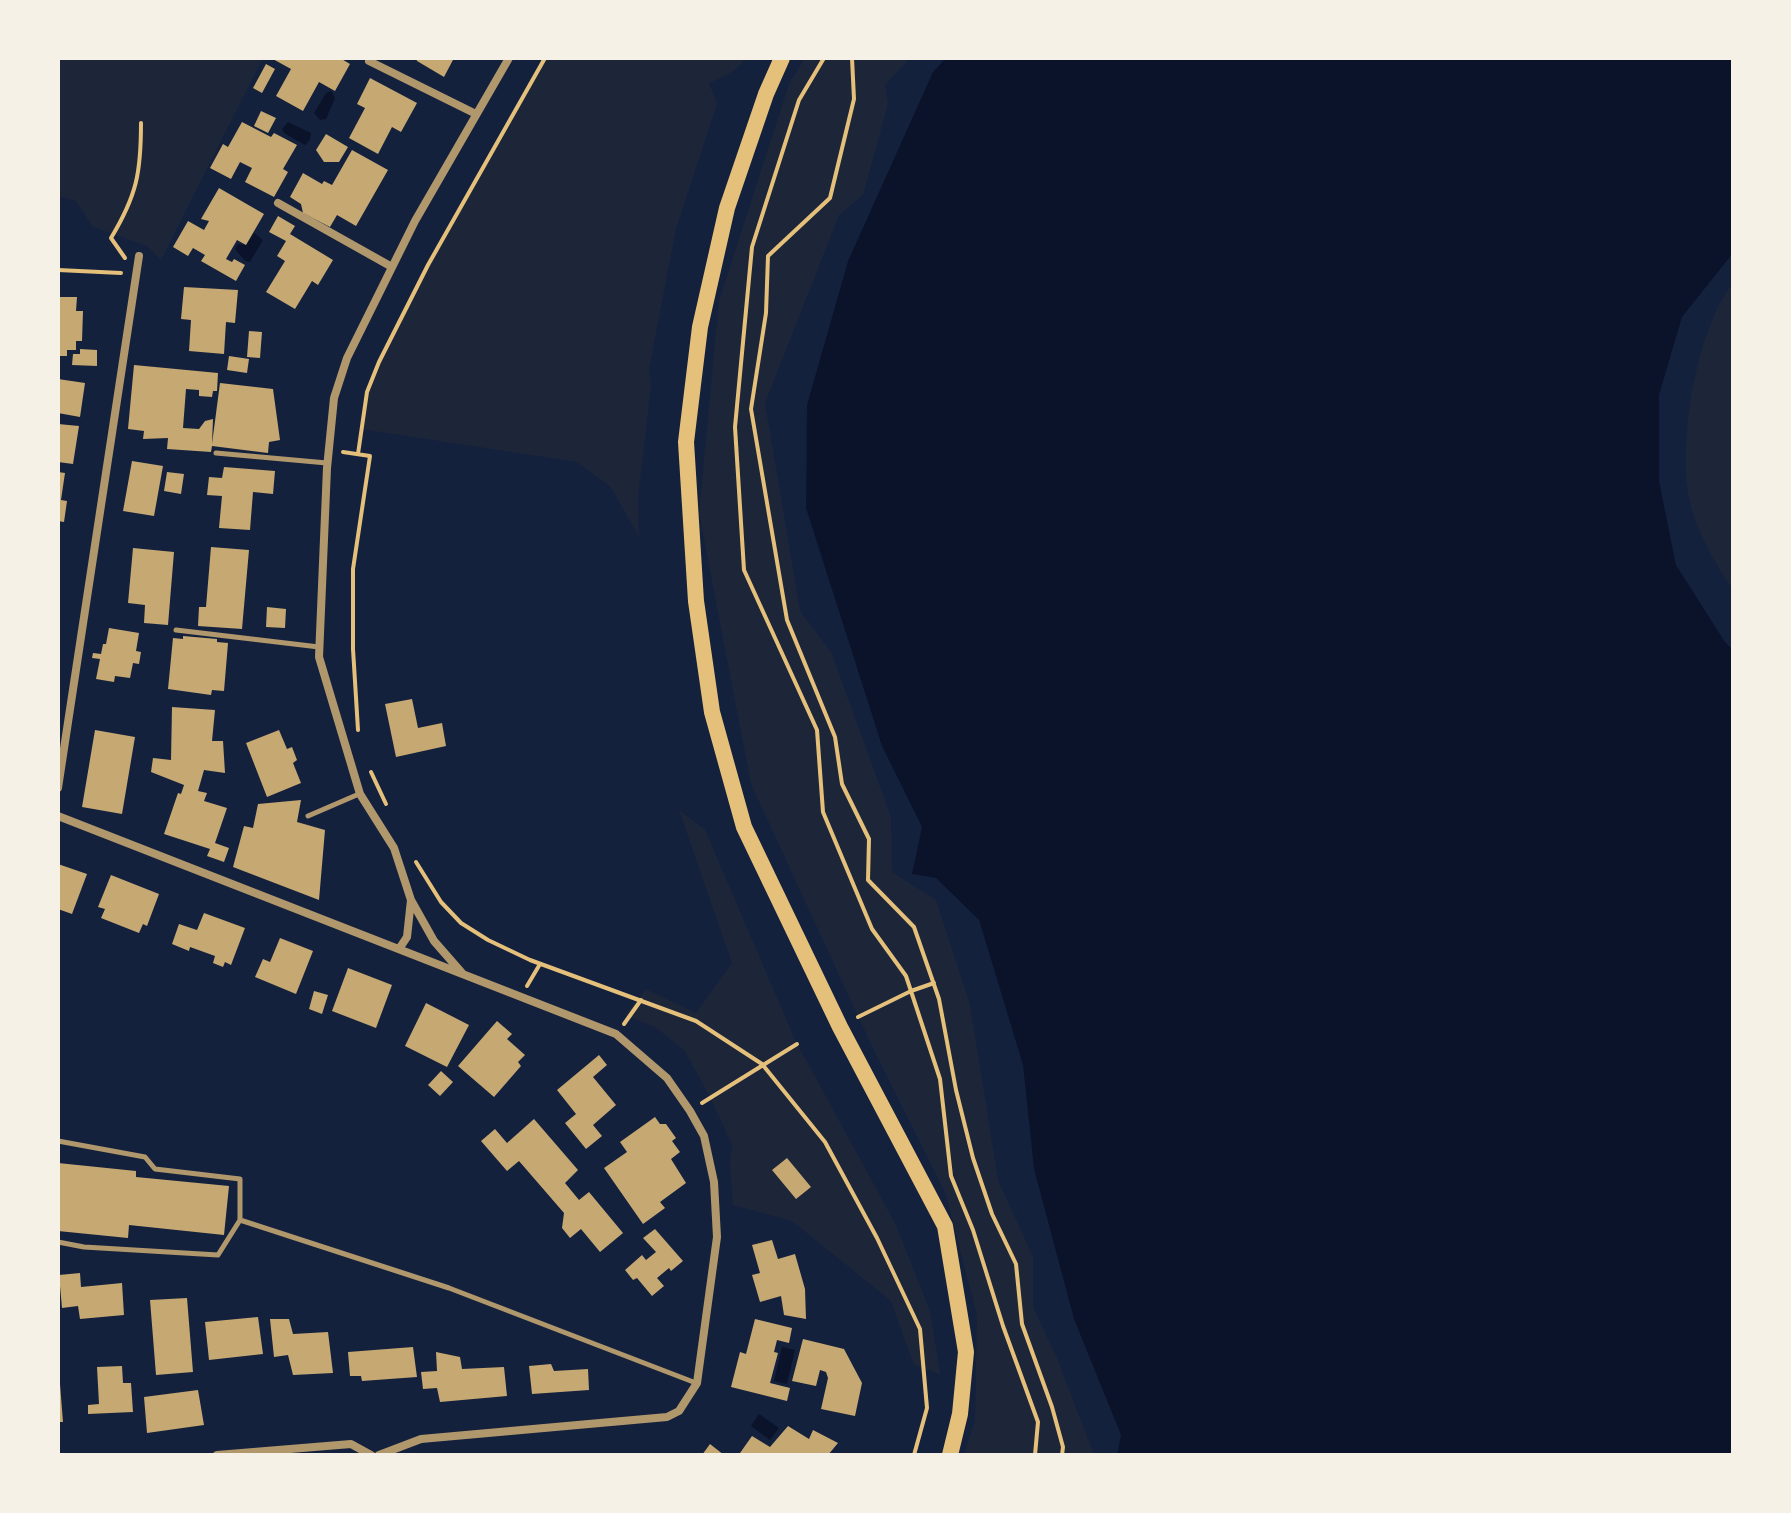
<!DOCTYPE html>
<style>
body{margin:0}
#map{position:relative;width:1791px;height:1513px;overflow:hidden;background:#14213d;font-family:"Sofia Sans Condensed",sans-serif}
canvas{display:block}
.frame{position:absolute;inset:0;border:60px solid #f6f1e7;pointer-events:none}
</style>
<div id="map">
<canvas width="1791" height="1513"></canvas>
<div class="frame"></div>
</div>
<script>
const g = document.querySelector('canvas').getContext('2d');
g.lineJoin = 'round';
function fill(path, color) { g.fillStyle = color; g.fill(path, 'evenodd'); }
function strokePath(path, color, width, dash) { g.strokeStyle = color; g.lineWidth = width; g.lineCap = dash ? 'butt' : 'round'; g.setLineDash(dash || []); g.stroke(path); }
const green = new Path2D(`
 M58,58H263L161,260L147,246L93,227L76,201L58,196Z
 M545,58H745C738,71 722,78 709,83L717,104L676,229L649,369L651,385L638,498L639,537L611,487L577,462L361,429L371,382L428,265Z
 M805,58H910L885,85L888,104L863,195L839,215L765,403L800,611L831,652L891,817L892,872L936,900L970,1005L998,1180L1033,1257V1307L1057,1358L1094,1455H964L975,1421L977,1316L946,1195L870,1042L751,784L699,513L719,301L789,84Z
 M1733,283V590C1718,568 1695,528 1690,502C1677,445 1696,329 1733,283Z
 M679,810L705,830L795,1040L895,1223L930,1311L940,1374L914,1365L891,1301L792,1221L733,1205L730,1163L732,1145L710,1097L684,1050L655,1027L625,1015L646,989L696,1013L732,963Z`);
const water = new Path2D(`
 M946,58H1733V253L1682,317L1659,395V481L1676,565L1725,642L1733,650V1455H1117L1121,1435L1074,1319L1034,1169L1023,1065L979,920L936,878L912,874L922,827L882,746L806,508L807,405L848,261L933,72Z
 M331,91L335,98L326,119L320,120L314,113L326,93Z
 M288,122L311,133L310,140L305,145L284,133L282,129Z
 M254,233L263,240L250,262L245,261L235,249L238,244L246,245Z
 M782,1347L795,1350L787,1384L774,1381Z
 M759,1414L779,1428L770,1440L751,1426Z`);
const building = new Path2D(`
 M271,58H340L350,64L335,91L319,82L303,111L276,96L291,69Z
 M416,58H454L444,77L417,61Z
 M266,64L275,69L262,93L253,88Z
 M370,78L417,103L401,132L392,127L378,154L349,138L365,108L357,104Z
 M261,111L276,118L268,133L254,126Z
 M242,122L271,137L274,133L297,145L283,169L288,172L274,197L245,182L252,168L240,162L231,179L210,168L223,144L228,147Z
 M326,134L348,147L339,162H324L316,150Z
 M352,150L388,170L356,226L337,215L330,227L303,213L301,204L290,197L303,173L322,184L324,181L332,185Z
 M219,188L264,214L246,245L237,240L226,259L232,262L234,259L245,265L236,281L201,261L205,255L193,248L188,256L173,247L188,221L204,230L209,221L201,219Z
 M278,216L295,226L290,234L333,260L318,285L312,281L295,309L266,292L285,261L277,256L286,241L269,232Z
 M184,287L238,290L235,323L226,322L224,354L189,351L191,320L181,319Z
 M58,297H77L76,311H83L82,341H76V350H67V356H58Z
 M249,331L262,332L260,358L247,357Z
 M80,349L97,350V366L72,365L73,354H80Z
 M229,356L249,359L247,373L227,370Z
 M134,365L218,373L217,391H213L212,397L199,396V390L186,389L183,428L199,429L205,421L213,419L212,444L220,383L273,389L280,440L269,442L268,453L212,446L211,452L167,449L168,438L143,439L144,431L128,429Z
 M58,379L85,383L80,417L58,413Z
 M58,424L79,426L73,464L58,462Z
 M132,461L163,466L154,516L123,511Z
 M224,467L275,471L273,494L253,492L250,530L219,528L222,496L207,495L209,477L222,478Z
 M58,472L65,473L61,500L67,501L64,522L58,521Z
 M167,472L184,474L181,494L164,491Z
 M211,547L249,550L242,629L198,626L199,607H206Z
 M133,548L174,552L168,625L144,623L145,605L128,603Z
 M267,607L286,609L285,628L266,627Z
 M109,628L139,633L136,651L141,652L139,664L133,663L130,678L115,676L114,682L96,679L100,659L92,658L93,653L101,654L103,644H106Z
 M183,636L217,639V642L228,643L224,691L212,690L211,695L168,689L173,638L183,639Z
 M412,699L418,728L442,723L446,746L396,757L385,704Z
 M172,707L215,710L212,741H223L225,773L204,770L198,791L207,793L204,801L227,808L215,843L229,848L224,862L207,856L210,849L164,834L178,793L181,794L184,785L151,772L153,758L171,760Z
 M95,730L135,737L122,814L82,807Z
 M279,730L287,749L292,747L297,760L293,763L301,783L267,797L246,743Z
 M301,800L297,822L325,830L319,900L233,867L244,826L253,828L258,804Z
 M58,864L87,874L72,914L58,909Z
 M111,875L159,894L147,926L143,924L139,933L101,918L105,909L98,907Z
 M204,913L245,928L231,965L225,962L223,967L213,963L215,956L190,947L189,951L172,944L179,924L197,930Z
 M280,938L313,951L296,994L255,977L263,959L270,962Z
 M348,968L392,985L376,1028L332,1011Z
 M314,991L328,995L322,1014L309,1009Z
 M426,1003L469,1025L447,1067L405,1046Z
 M497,1021L512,1034L507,1039L525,1055L518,1062L521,1066L494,1097L458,1066Z
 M599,1055L607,1065L593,1077L616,1105L593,1125L602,1136L586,1149L565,1123L576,1114L557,1090Z
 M441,1071L453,1082L440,1096L428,1085Z
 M655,1117L660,1124H666L676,1138L672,1141L680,1152L671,1159L686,1183L660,1202L665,1208L643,1224L604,1168L627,1152L620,1142Z
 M534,1119L578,1170L565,1183L579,1200L589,1192L623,1233L600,1252L581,1229L570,1238L562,1228L564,1213L519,1161L507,1171L481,1141L495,1129L507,1143Z
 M787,1158L811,1187L796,1199L772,1170Z
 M58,1163L136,1171V1177L229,1186L224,1235L129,1225L128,1238L58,1231Z
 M655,1229L683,1261L671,1271L669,1268L657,1278L664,1286L652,1296L637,1278L633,1280L625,1270L642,1255L646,1260L656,1252L643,1238Z
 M772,1240L778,1259L795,1254L805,1289L806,1319L784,1315L781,1296L760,1302L752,1275L760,1273L752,1245Z
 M80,1273L81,1287L122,1283L124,1315L80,1319L78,1306L62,1308L59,1275Z
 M187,1298L193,1372L156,1375L150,1300Z
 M258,1317L263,1354L209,1360L205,1322Z
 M270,1319H289L293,1334L328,1332L333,1373L293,1375L288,1355L274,1357Z
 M755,1319L792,1328L789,1343L777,1340L774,1352L778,1353L770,1383L790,1388L787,1401L731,1387L740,1352L746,1354Z
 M803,1339L844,1349L862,1383L855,1416L821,1409L828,1378L826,1372L820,1370L816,1386L792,1381Z
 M413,1347L417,1377L362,1381L361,1376H350L348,1352Z
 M436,1352L460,1357L462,1369L504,1367L507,1396L440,1402L437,1388L423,1389L421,1372L437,1371Z
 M551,1364L554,1371L588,1369L589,1390L532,1394L529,1366Z
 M122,1366L123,1383H131L133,1412L88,1414V1405L99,1404L97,1367Z
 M58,1384H60L63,1422H58Z
 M198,1390L204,1425L147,1433L144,1397Z
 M788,1426L809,1439L813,1430L838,1443L828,1455H743L740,1453L752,1436L770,1447Z
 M710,1444L724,1455H702Z`);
const path = new Path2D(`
 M824,58L799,100L752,247L735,427L744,570L817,730L823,812L872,929L906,976L940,1079L951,1176L973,1230L1003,1326L1038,1422L1035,1455
 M852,58L854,99L830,198L768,256L766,313L751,409L787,620L835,737L842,784L869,839L868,880L914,927L939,999L956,1090L973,1158L992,1214L1016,1264L1022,1324L1052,1407L1063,1447L1062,1455
 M125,258L111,238C137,195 141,172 141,123
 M58,270L121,273
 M343,452L370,456L353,569V649L358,730
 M358,454L367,392L379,362L428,265L545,58
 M371,772L386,804
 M416,862L441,902L461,923L488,940L530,960L696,1021L762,1064L825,1142L877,1238L920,1329L927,1408L914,1455
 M527,986L540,964
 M858,1017L911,991L934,983
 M624,1024L641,1000
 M702,1103L797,1044`);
const service = new Path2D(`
 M216,453L327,463
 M176,630L319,647
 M308,816L359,794
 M58,1141L145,1157L155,1169L240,1179V1220L449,1288L696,1383
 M58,1242L84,1247L218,1255L240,1220`);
const minor = new Path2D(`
 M369,61L476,114
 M278,203L392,267
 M58,788L139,256
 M58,816L616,1034L667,1078L690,1111L704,1136L714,1182L717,1237L697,1383L679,1411L667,1417L421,1439L379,1455
 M411,900L434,941L462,973
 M399,949L407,937L411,900L394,848L360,794L319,657L327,468L334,398L347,358L415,221L509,58
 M217,1455L351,1444L371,1455`);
const primary = new Path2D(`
 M782,58L766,94L727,208L700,327L686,442L696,601L712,712L744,827L840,1027L945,1226L966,1352L960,1414L950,1455`);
fill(green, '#1d2539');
fill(water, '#0b132b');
fill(building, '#c6a872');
strokePath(path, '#e5c07b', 4);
strokePath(service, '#b1986c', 5);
strokePath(minor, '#b1986c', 8);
strokePath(primary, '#e5c07b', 16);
</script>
